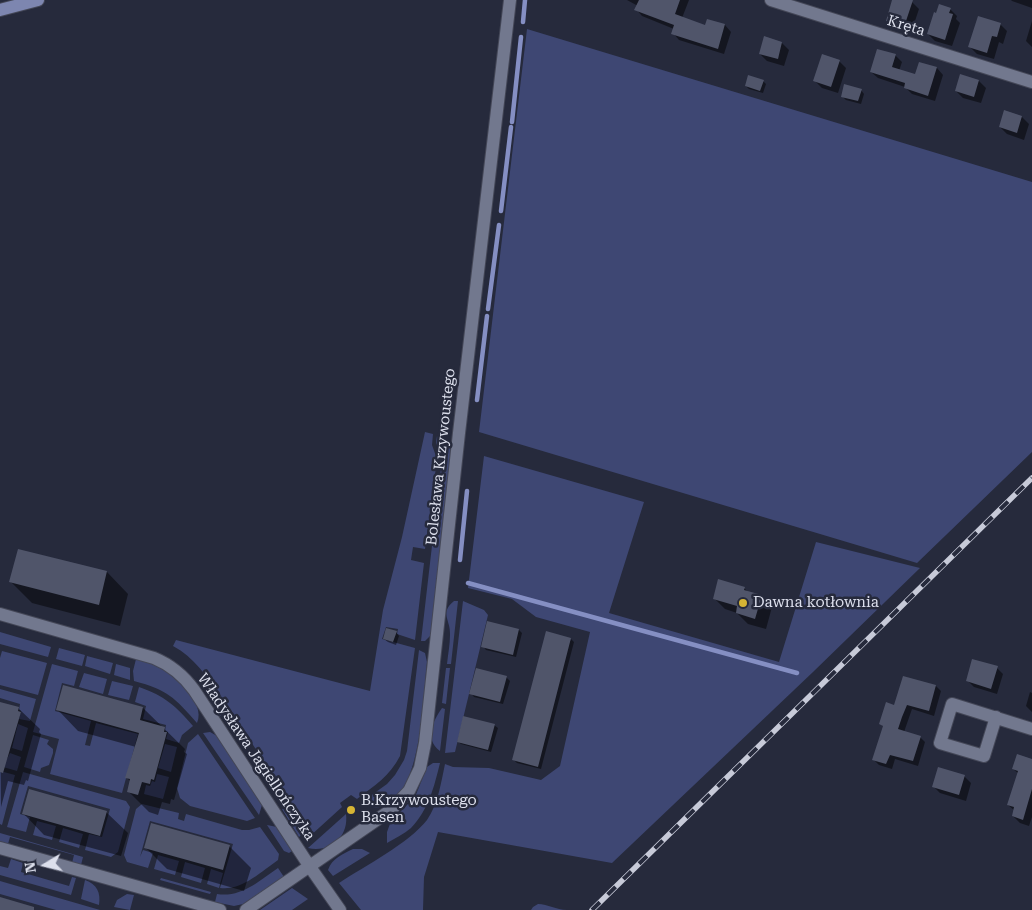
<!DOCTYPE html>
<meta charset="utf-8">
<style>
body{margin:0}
#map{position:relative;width:1032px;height:910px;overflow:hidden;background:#262a3c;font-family:"Roboto Serif",serif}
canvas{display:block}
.north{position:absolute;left:20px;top:840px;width:50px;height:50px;-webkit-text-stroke:4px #262a3c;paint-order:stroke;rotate:261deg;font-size:14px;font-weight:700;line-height:20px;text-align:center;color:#dcdfec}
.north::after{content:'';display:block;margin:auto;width:18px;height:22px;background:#dcdfec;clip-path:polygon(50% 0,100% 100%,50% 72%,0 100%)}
</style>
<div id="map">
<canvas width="1032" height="910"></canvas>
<div class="north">N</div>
</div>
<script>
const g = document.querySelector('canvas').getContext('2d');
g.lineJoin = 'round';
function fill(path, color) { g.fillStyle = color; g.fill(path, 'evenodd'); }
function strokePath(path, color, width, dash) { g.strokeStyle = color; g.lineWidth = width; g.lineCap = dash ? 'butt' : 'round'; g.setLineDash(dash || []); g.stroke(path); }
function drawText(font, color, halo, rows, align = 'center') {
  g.font = font + ' "Roboto Serif",serif'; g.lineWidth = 5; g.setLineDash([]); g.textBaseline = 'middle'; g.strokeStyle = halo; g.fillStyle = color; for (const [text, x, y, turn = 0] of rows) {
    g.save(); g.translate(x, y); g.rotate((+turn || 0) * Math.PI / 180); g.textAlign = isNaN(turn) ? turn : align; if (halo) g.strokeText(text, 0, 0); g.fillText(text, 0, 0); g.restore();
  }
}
const green = new Path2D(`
 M527,29L1032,182V452L917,563L479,432Z
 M425,432L433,434L432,445L437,459L425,549L413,547L411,560L424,563L415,640L397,634L398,629L386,627L382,639L415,648L400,756C390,776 374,786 357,799L351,795L340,803L342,807L309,837L304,832L299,837L282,809L291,803L284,792L230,710L220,716L211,702L221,696C207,677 194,657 173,646L176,640L370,691L383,610L402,537Z
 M437,436L449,444L451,454L431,635L425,641H421L442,459L436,443Z
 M484,456L644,502L609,613L779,662L816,542L920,568L813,672L612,863L438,832L424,877L423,910H361L339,883C365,866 409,843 427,820C438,804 441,783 445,764L453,767L489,768L541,780L560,766L590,632L536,617L512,599L468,588Z
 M454,601H458L451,664H447C448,654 450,644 450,635C451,620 439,613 454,601Z
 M463,601L484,610L488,615L455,752L445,753Z
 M0,632L51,647L48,657L0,644Z
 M59,648L85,655L82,666L56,659Z
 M419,650L425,653L427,662C423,697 422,793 384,806C376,809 368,807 362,802L387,784L395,775L404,760L407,751Z
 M2,651L47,663L38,695L0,685V658Z
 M87,656L113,663L110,674L85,666Z
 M136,659C142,660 149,661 155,664C171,673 207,702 197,723C174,697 168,690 134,681L133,671Z
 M52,664L78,671L74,686L62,683L55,711L91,721L85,745L90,746L96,723L138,734L122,793L50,774L59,739L33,732Z
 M116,664L130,668V680L114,675Z
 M446,668H450L446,704L442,703Z
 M84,673L107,679L103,694L79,687Z
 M112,681L133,686L129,700L108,695Z
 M139,687C165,696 176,706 193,726L182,735L179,743L166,739L168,732L165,731L166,725L143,719L146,706L135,702Z
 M0,689L36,699L30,721L19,719L21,711L19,710L20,704L0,698Z
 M442,708L445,709L440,751C424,739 433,721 442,708Z
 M18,724L28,728L22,751L12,748Z
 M210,732L219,737L262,805L259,815L203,733Z
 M198,734L250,811L255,818L247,821L190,806L180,798L177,788L188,743Z
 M33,735L49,740L47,744L53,749V753L49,765L41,768L40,772L24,767Z
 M165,744L177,747L171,772L158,768Z
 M10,753L21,757L17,771L3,767Z
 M433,763H440C434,787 429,809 411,828C404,834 395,838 387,843V832L391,821L415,797L427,767Z
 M0,771L15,775L2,825L0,824Z
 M23,772L126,801L130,807L118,852L111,857L85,850L89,834L102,837L110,809L28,786L20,814L30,817L26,832L7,827Z
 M157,774L169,777L163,799L144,794L146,785L150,786L152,781L155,782Z
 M142,804L179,813L178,819L184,821L186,814L242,830H249L260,827L279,854L278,860C261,872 241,891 220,888L233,844L150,821L140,857L143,850L153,853L148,868L127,862L124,855L136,809Z
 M346,814C349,837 330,853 308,848Z
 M37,821L56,826L52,840L33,835Z
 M267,825L277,827L292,851L289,853L284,851Z
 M63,828L83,834L79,848L59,842Z
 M0,833L83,857L81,865L72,863L74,855L10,837L8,844L0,841Z
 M353,849H362L370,853L333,876L328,870C332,858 343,854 353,849Z
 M158,855L179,861L175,875L154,869Z
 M11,859L23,863L21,872L69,886L72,877L76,878L71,895L0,875V866L8,868Z
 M185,862L205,868L201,883L181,877Z
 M278,868L284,877L243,904L234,906L215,902L217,894C241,898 259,881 278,868Z
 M211,869L223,873L219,888L207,884Z
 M161,878L211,892L210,894L160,880Z
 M85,880C97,884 101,893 99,905L81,899Z
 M0,881L100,910H56L0,894Z
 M292,888L308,899L292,910H260Z
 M127,894L134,895L130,910L114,907L117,900Z
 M538,904C548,904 556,910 567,910H531L533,907Z`);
const shadow = new Path2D(`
 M627,0H689L682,18L706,26L708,20L725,25L731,32L724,54L679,40L673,33L674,29L642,16L636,9L638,6Z
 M894,0H905L912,2L919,9L911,33L894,28L887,21Z
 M1011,0H1032V8L1012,1Z
 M950,9L957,16L956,19L960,23L952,46L935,41L928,34Z
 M1032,21V47L1026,41Z
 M1000,24L1007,31L1003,44L999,42L994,59L977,54L970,47Z
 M782,43L789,50L784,66L767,61L760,54Z
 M895,55L902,62L899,71L916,76L920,63L937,68L943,75L935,101L912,94L905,87L878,78L871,72Z
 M839,61L846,68L838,93L822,88L815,81Z
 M961,76L979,81L986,88L981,103L963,98L956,91Z
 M763,81L766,84L763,93L749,89L746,86Z
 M861,90L864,94L861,104L846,100L843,97Z
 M1022,117L1029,124L1024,140L1007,134L1000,127Z
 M107,572L128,594L120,626L32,603L11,582Z
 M744,588L749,593L761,597L772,607L766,629L748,624L737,613L725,609L714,598Z
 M519,630L522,633L516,657L486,650L483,646Z
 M396,632L399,636L396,645L388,642L384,639Z
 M571,639L574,642L541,769L517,763L514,760Z
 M997,668L1003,674L997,694L974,687L967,680Z
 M506,677L510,681L503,704L474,697L471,693Z
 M64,686L143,708L185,749L184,752L187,754L174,800L171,799L170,804L162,802L158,815L149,812L128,791L131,782L127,778L136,747L78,731L58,710Z
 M936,686L941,691L934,716L912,709L904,732L920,737L925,742L918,766L895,759L892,769L879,765L873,759L884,727L880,723L895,707Z
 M1030,692L1032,693V712L1026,706Z
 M0,703L18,708L40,729L39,732L41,734L28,781L26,780L24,785L8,781L1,807Z
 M494,725L498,728L491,752L461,744L458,741Z
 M1032,760V817L1029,826L1020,823L1013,816L1015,811L1008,805L1019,774L1013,769Z
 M964,776L971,783L966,801L940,793L933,786Z
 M106,812L128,833L121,856L44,835L23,813Z
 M229,846L251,868L244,891L167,869L146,848Z`);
const stream = new Path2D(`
 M523,22L525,0
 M512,122L521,37
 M501,211L511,127
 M488,309L499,225
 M477,400L487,316
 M460,560L467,491
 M468,583L797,673`);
const building = new Path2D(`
 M639,0H680L675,14L705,25L707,19L725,24L718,49L671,34L674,25L634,10Z
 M892,0H913L904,27L886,21Z
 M939,4L951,8L949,13L953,14L945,40L927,34L934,12L936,13Z
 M978,16L1001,23L997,37L992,36L987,53L968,47Z
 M764,36L782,42L778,59L759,54Z
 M877,49L896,54L892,67L915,74L919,62L937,67L928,96L904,88L905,83L870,72Z
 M822,54L840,60L831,87L813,81Z
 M960,74L979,80L974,97L955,91Z
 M748,75L764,80L760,91L745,86Z
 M844,84L862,89L858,101L841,97Z
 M1004,110L1022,116L1017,133L999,127Z
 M18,549L107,571L99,605L9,582Z
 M718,579L745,587L744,590L762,595L755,619L736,613L737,606L713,599Z
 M487,621L519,629L513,655L481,647Z
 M386,628L397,631L393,642L383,639Z
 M546,631L571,638L538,767L512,760Z
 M972,659L998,666L991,689L966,681Z
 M476,668L507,676L500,702L469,694Z
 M903,676L936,685L929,711L907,705L902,717L898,729L921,736L913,761L890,755L886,764L872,760L883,726L879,724L886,702L894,705Z
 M63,685L143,707L140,720L165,727L164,732H167L154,780L151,779L150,784L142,782L138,795L127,792L130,779L125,778L139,733L56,710Z
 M0,702L19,707L18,711L21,712L3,773L0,772Z
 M463,716L495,724L488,750L457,742Z
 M1017,754L1032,759V789L1023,820L1012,816L1014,807L1007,805L1018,771L1012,769Z
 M938,767L965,775L959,795L932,787Z
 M29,789L107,811L100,836L22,814Z
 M151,823L230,845L223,870L144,848Z
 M0,897L34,907V910H0Z`);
const minor = new Path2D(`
 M771,0L1032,82
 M0,614L154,658C171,665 183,675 194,690L310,867L340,910
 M996,717L984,756L940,743L952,704L1032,729
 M0,848L220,910
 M246,910L391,810L409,791L420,768L425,743L459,433L510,0`);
const secondary = new Path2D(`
 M0,10L38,0`);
const rail = new Path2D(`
 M592,910L1032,478`);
const markers = [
 [743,603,5,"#d6b534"],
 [351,810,5,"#d6b534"]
];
const streetNames = [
 ["Kręta",906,26,17],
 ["Bolesława Krzywoustego",441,457,-84],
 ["Władysława Jagiellończyka",256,757,56]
];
const poiNames = [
 ["Dawna kotłownia",753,603],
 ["B.Krzywoustego",361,801],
 ["Basen",361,818]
];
fill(green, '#3e4773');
fill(shadow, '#0007');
strokePath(stream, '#858fc3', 4.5);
fill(building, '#50556a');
strokePath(minor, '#444757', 14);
strokePath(secondary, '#444757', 14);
strokePath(minor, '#72788e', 12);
strokePath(secondary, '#7d86b0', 12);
strokePath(rail, '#c7cad8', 5.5);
strokePath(rail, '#262a3c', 4, [11]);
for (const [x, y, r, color] of markers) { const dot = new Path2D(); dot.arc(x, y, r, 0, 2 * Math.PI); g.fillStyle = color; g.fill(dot); strokePath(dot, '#262a3c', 2); }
drawText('15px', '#dcdfec', '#262a3c', streetNames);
drawText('15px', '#dcdfec', '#262a3c', poiNames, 'left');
</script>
